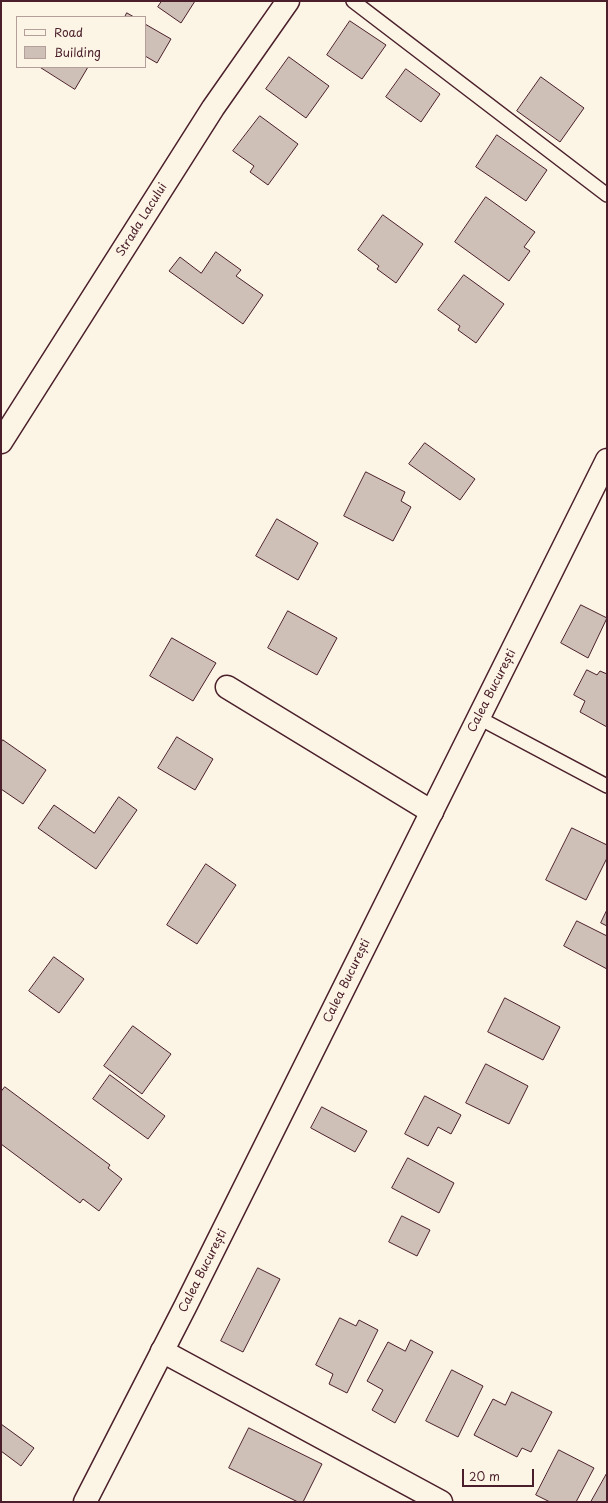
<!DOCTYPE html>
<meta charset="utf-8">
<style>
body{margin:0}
#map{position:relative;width:608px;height:1503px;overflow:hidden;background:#fcf5e5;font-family:"Playpen Sans",sans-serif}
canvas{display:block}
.frame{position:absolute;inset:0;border:2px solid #4a1f2b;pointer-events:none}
.legend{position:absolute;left:16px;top:16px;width:130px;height:52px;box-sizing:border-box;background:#fcf5e5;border:1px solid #b59f9b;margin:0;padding:5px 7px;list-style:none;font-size:12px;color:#4a1f2b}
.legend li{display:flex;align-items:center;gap:8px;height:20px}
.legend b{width:20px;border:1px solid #b59f9b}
.scale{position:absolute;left:462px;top:1469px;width:72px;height:18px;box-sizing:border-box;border:2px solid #4a1f2b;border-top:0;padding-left:5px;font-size:12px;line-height:14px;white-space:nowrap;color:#4a1f2b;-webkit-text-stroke:3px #fcf5e5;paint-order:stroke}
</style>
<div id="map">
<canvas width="608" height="1503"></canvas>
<div class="frame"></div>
<ul class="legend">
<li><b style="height:5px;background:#fcf5e5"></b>Road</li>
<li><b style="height:11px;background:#cfc0b7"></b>Building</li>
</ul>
<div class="scale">20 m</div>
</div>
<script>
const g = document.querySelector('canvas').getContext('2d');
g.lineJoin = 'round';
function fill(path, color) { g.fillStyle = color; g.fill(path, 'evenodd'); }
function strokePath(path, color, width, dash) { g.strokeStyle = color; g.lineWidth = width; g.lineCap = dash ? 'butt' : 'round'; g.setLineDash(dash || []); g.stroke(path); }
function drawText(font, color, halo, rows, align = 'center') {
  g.font = font + ' "Playpen Sans",sans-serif'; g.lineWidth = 3.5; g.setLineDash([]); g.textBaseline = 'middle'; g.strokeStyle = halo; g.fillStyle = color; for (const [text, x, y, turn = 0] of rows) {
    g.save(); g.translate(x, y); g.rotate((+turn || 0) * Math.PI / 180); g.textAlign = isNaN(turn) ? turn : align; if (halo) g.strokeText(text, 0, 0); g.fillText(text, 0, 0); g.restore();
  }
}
const building = new Path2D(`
 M162,1H195L181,23L158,7Z
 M127,13L134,17H125Z
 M350,21L386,45L362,79L327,55Z
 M145,24L171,39L157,63L145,56Z
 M289,57L329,86L306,118L266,89Z
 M40,67H88L75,89Z
 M406,69L440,94L421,122L386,97Z
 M541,77L584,108L560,142L517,111Z
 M260,116L298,144L268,185L250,172L254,166L233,151Z
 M497,135L547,170L526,201L476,167Z
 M486,197L535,232L524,247L530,251L509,281L455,242Z
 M383,215L423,244L396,283L377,269L379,266L358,250Z
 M216,252L241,270L236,276L263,295L243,324L169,271L180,257L201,273Z
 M464,275L504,304L476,343L458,330L460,326L438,310Z
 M425,443L475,479L460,500L409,464Z
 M366,472L405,492L401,501L411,507L393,541L344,516Z
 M277,519L318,543L298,580L256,556Z
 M581,605L607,618L588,658L561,643Z
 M288,611L337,638L317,675L268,648Z
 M172,638L216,663L193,701L150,676Z
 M587,670L597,675L600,671L607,674V727L580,712L585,701L574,695Z
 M177,737L213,759L195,790L158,768Z
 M3,740L46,770L23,804L1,789V743Z
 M119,797L137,810L96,869L38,828L54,805L94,833Z
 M572,828L607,845V858L586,900L546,880Z
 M206,864L236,885L197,944L167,925Z
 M607,910V926L601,923Z
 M577,921L607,936V969L564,946Z
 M54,957L84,979L59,1013L29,991Z
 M505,998L560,1027L543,1060L488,1032Z
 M133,1026L171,1054L142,1094L104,1066Z
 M486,1064L528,1086L509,1124L466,1103Z
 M110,1075L165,1116L148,1139L93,1099Z
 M5,1087L110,1165L108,1168L122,1179L99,1211L83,1199L80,1203L1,1144V1092Z
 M425,1096L461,1115L451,1134L438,1127L428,1146L405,1134Z
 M322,1107L367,1131L355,1152L311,1128Z
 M408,1158L454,1183L439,1213L392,1188Z
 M402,1216L430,1230L417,1256L389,1242Z
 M258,1268L280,1279L243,1352L221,1341Z
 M340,1318L356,1326L359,1320L378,1330L347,1393L329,1384L333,1374L316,1365Z
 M411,1340L433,1352L395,1423L372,1410L383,1390L367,1381L388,1342L405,1351Z
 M452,1370L483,1386L458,1437L426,1421Z
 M512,1392L552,1412L531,1452L522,1448L517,1457L474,1435L493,1399L505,1405Z
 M1,1424L34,1448L21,1466L1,1451Z
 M249,1428L322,1464L303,1502H298L229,1468Z
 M559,1450L594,1468L576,1502H550L536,1495Z
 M607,1473V1502H591Z`);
const service = new Path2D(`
 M353,1L607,195
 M479,718L607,786`);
const minor = new Path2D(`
 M1,442L213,108L288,1
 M227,687L432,812
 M162,1351L441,1502`);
const secondary = new Path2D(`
 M85,1502L185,1307L607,460`);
const streetNames = [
 ["Strada Lacului",142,220,-58],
 ["Calea București",492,691,-63],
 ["Calea București",347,981,-64],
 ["Calea București",203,1271,-63]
];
fill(building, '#cfc0b7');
strokePath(building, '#4a1f2b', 1);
strokePath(service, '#4a1f2b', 16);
strokePath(minor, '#4a1f2b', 25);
strokePath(secondary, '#4a1f2b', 25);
strokePath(service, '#fcf5e5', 13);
strokePath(minor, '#fcf5e5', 22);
strokePath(secondary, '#fcf5e5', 22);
drawText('12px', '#4a1f2b', '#fcf5e5', streetNames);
</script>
